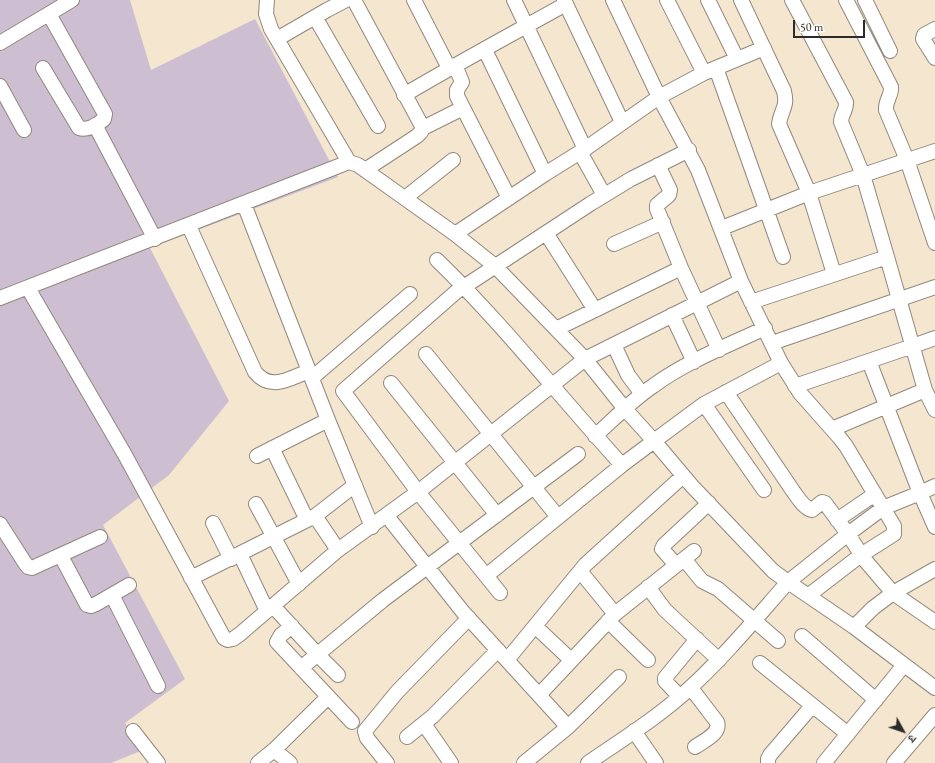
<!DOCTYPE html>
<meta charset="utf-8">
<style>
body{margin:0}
#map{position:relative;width:935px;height:763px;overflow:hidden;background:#f4e6cf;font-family:"EB Garamond","Noto Serif Devanagari",serif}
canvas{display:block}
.north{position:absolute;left:883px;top:711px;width:40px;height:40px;-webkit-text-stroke:3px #fdfcf7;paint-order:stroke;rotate:130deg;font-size:11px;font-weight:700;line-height:16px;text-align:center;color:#2b2b2b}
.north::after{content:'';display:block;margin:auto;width:14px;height:18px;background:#2b2b2b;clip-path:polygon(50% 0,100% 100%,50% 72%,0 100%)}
.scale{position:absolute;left:793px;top:20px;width:72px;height:18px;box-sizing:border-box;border:2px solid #2b2b2b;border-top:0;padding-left:5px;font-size:12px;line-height:14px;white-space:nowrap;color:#2b2b2b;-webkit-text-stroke:3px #fdfcf7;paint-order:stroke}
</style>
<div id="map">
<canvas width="935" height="763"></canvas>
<div class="north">उ</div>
<div class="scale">50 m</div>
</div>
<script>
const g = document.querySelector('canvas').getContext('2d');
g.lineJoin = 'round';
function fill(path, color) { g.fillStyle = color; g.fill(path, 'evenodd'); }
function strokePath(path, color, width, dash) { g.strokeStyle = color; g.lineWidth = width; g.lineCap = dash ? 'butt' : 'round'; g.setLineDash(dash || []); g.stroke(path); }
const industrial = new Path2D(`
 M0,0H130L151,70L255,19L338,177L150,248L229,401L169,475L103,525L185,679L125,723L143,750L111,763H0Z`);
const minor = new Path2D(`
 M267,0L266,14L271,29L349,162
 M354,0L423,128L421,132L417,136L365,170
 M414,0L449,68
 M514,0L585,149
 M564,0L622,122
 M613,0L659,97L698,170L741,281L781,363L800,393L839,437L846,446L894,526V534L861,555L809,595
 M667,0L704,73
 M708,0L737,59
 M741,0L784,91C788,108 781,109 779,124L809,193L834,274
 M846,0L891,87C892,95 885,101 886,110L907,160L935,243
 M865,0L890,51
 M315,17L378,126
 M935,29L924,35L923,39L935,58
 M277,39L327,10L346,0
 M0,43L72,0
 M485,50L545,174
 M455,65L462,82L457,90V96L509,198
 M43,68L79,128C87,131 98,125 104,119L105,114L49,14
 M716,68L783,257
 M0,86L24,130
 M404,95C458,63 512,34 566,4
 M95,125L155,239
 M423,128L463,108
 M689,150L631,179L590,204L456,292L343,391L418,492L585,359L625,409L654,441L704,404L781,363
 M580,152L604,195
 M658,165L670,190L669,195L657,205V209L681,268L719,350
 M405,198L453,160
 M244,204L328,420L372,527
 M189,226L255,372C271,392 290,378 309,371
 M722,228L809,193L935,151
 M546,233L595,310
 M455,234L495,266L585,359L741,281
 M614,244L663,222
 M887,257L925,390L935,410
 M437,260C503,324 560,397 622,465
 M28,288L125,455L224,638L228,640L233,639L240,634L338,550L418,492L500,593
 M0,298L349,162L358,165L455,234L545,174L585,149L659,97L704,73L764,48
 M751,302L887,257L863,175L841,122C841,114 847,110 846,102L792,0
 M672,315L694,362
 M556,329L681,268
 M772,343L935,287
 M614,345L628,375L642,394
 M426,354L558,517
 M312,378L410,294
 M391,383L497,515
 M795,386L913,346L935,338
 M726,392L793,491C798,498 804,508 812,510L822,502L825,503L848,534L883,508L920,493L869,361
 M704,404L764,490
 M832,429L925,390
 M595,436C614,419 632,400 653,386C687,361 727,346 765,328
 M272,448L307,520
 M257,456L328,420
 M935,486L920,493L935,527
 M256,504L299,584
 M315,516L338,550
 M387,516L463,612L568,727
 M837,520L875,494
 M213,523L231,559
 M0,524L25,563L28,567L32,568L100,537
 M240,554L267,611
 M61,556L87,605L91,606L96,604L129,585
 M684,559L702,581L718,589L778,641
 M676,565L662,549L664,545L709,503
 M935,569L893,593L864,559L848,534L788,582L854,627L935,688
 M580,571L615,614
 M486,576L622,465L654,441L692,486L773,571L788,582C757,617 726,655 691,687C660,716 623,739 588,763
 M191,578L315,516L355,485
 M648,587L665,610L719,660
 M112,595L158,686
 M273,606L317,654L338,675
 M608,621L648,660
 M292,626L281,635L277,642L352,722
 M535,626L571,660
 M854,627L873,608L893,593L935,622
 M802,636L876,700
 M507,660L585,565L683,476
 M760,663L848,734
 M301,668L383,600L578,454
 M691,688L717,722C721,734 703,741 695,747
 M539,695L615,614L694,551
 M680,697L665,681V678L697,639
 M424,724L451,763
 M133,731L158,763
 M634,731L656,763
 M407,737L433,716L498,650
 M274,750L290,763
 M258,763L274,750L328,697
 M387,763L367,738L365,731L397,692L469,618
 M524,763L568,727L619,677
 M768,763V759L770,755L812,706
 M824,763L904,665
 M894,763L935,715`);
fill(industrial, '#cebed1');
strokePath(minor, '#90887d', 16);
strokePath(minor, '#fff', 14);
</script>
